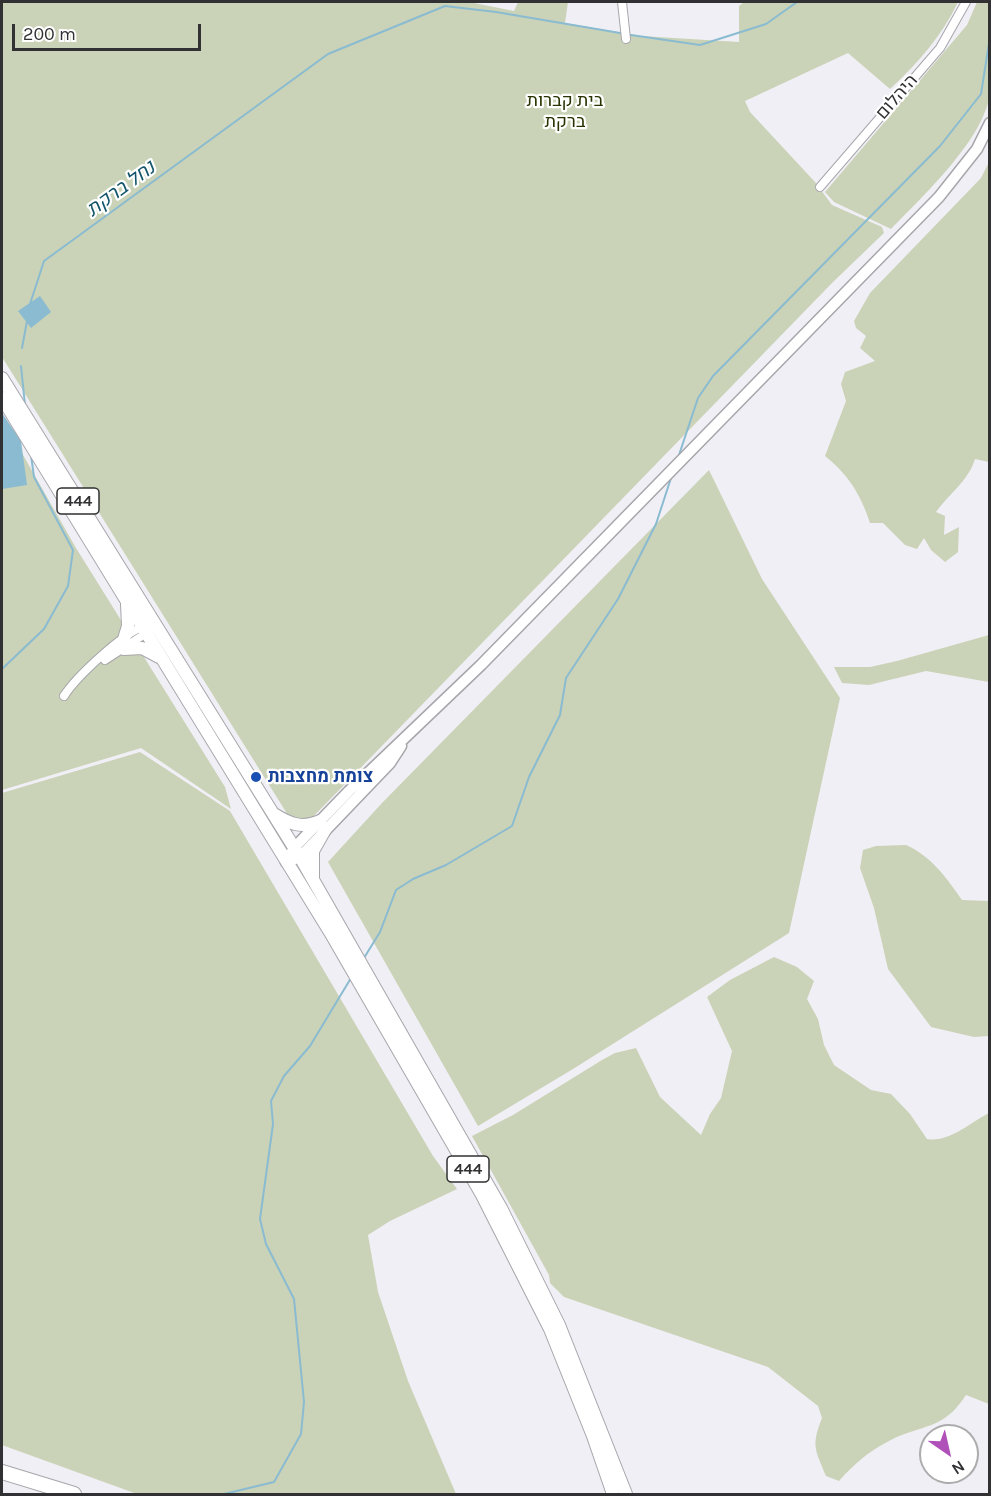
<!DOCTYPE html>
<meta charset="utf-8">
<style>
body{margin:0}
#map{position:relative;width:991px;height:1496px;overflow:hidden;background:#f0eff5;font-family:Karla,sans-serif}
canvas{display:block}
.frame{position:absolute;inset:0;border:3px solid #313032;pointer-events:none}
.north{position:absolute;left:919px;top:1424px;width:60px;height:60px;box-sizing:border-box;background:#fff;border:2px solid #adacad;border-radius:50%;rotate:146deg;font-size:16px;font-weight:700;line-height:24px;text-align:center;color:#313032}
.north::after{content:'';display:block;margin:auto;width:21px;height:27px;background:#b051ba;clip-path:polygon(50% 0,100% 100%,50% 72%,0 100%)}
.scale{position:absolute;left:12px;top:24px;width:189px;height:27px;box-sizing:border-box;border:3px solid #313032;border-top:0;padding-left:8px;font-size:18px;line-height:21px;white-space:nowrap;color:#313032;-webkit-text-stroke:4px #fff;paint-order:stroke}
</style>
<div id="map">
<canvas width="991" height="1496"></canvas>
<div class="frame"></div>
<div class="north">N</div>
<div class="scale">200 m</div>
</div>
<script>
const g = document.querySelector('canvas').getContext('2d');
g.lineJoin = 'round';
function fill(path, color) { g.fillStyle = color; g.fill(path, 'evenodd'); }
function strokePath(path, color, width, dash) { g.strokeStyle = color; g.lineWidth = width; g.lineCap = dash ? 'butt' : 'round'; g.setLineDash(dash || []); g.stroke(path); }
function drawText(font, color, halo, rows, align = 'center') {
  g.font = font + ' Karla,Heebo,sans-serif'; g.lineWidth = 4.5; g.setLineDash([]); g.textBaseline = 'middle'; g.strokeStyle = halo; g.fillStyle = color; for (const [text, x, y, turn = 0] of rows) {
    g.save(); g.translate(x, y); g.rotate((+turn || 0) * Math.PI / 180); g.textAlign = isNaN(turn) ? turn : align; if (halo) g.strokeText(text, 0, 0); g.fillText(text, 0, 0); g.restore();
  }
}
const green = new Path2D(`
 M2,2H469L514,11L518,2H568L565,23L641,36L739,42V6L744,2H958C942,36 918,63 890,89L848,53L745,101L750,112L815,182L832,205L882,227L884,233L833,282L307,823L291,820L2,357Z
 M977,2H989C990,30 991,72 989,98C981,142 921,198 891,229L834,202L825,192L967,25Z
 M989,162V462L975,459C969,480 949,494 936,512L945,516L944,535L959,527L958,552L945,562L931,550L924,538L917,549L905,545L883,523H870C861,495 848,474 825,456L846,401L841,384L845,372L875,361L860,348L866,336L856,328L854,321L870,293L981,178Z
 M2,418L76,548L225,787L231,809L141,748L2,790Z
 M709,470L762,579L840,698L789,933L573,1069L478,1126L328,862L382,803Z
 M989,635V682L926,671L869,685L842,683L834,667H870L897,661Z
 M140,752L230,811L433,1156L457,1189L390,1221L368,1235L378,1292L408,1381L456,1494H137L2,1445V793Z
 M906,845C932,857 946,877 962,900L989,901V1036L974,1037L931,1027L888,969L874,908L860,868L863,850L876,846Z
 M774,957L797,967L814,981L807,999L818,1019L824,1045L834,1065L871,1090L891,1094L910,1114L927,1139C949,1143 971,1122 989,1113V1404L966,1395C943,1431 921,1424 889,1441C869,1451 853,1465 839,1481L826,1476C815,1449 811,1446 822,1418L818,1406L768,1367L564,1297L550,1283L549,1275L472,1136L513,1115L602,1060L615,1053L636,1048L660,1097L701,1135L710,1114L721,1098L732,1051L707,997L730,980Z`);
const water = new Path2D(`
 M40,296L51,312L31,328L18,311Z
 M2,413L21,441L27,485L2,489Z`);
const stream = new Path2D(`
 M631,35L700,45L766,24L797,2
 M30,304L44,261L328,54L445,6L496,12L620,33
 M22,348L27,321
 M21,366L25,405
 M678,458L698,398L713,376L940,146L981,94L990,37
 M2,669L44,629L68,586L73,550L34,477L31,455
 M364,958L380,932L396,890L413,879L446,865L512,826L529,777L560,715L566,678L618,599L656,524L671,478
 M224,1494L274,1482L301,1434L304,1402L294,1299L266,1244L260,1219L273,1124L271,1101L284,1076L310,1046L351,978`);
const minor = new Path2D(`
 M622,2L626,39
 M820,187L940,48L966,2
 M105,660L148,632
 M64,696C76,677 124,632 145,626`);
const secondary = new Path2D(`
 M292,860L300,857L390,763L401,746
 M286,862L294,848L349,791L481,665L939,197L977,149L990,123`);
const primary = new Path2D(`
 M2,378L300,857L501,1208L559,1325L626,1494
 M2,398L330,932L482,1195L550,1329L593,1436L613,1494
 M124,639L128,626L127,604
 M124,649L142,648L159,657
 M274,814C290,824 302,829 320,821
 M313,877V851L326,828`);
const motorway = new Path2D(`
 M2,1472L74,1494`);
const markers = [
 [256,777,6,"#1a4fb4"]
];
const shields = [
 [78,501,42],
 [468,1169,42]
];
const shieldNames = [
 ["444",78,501],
 ["444",468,1169]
];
const streetNames = [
 ["היהלום",897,97,-49]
];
const parkNames = [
 ["בית קברות",565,101],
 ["ברקת",565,122]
];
const transitNames = [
 ["צומת מחצבות",268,777]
];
const waterNames = [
 ["נחל ברקת",121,189,-36]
];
fill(green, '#cad3b7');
fill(water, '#8abbd1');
strokePath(stream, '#8abbd1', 2);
strokePath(minor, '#a6a6ab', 10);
strokePath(secondary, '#a6a6ab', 13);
strokePath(primary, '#a6a6ab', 14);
strokePath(motorway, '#a6a6ab', 16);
strokePath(minor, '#fff', 8);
strokePath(secondary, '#fff', 10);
strokePath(primary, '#fff', 12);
strokePath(motorway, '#fff', 14);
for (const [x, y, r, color] of markers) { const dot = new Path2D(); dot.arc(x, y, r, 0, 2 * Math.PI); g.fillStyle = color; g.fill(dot); strokePath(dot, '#fff', 2); }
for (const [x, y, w] of shields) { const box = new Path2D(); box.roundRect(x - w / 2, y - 13, w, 26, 4.5); g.fillStyle = '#fff'; g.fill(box); strokePath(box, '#313032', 1.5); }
drawText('bold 16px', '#313032', null, shieldNames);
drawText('18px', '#313032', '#fff', streetNames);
drawText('18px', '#273301', '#fff', parkNames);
drawText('bold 18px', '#164399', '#fff', transitNames, 'left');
drawText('italic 20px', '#13556b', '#fff', waterNames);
</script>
